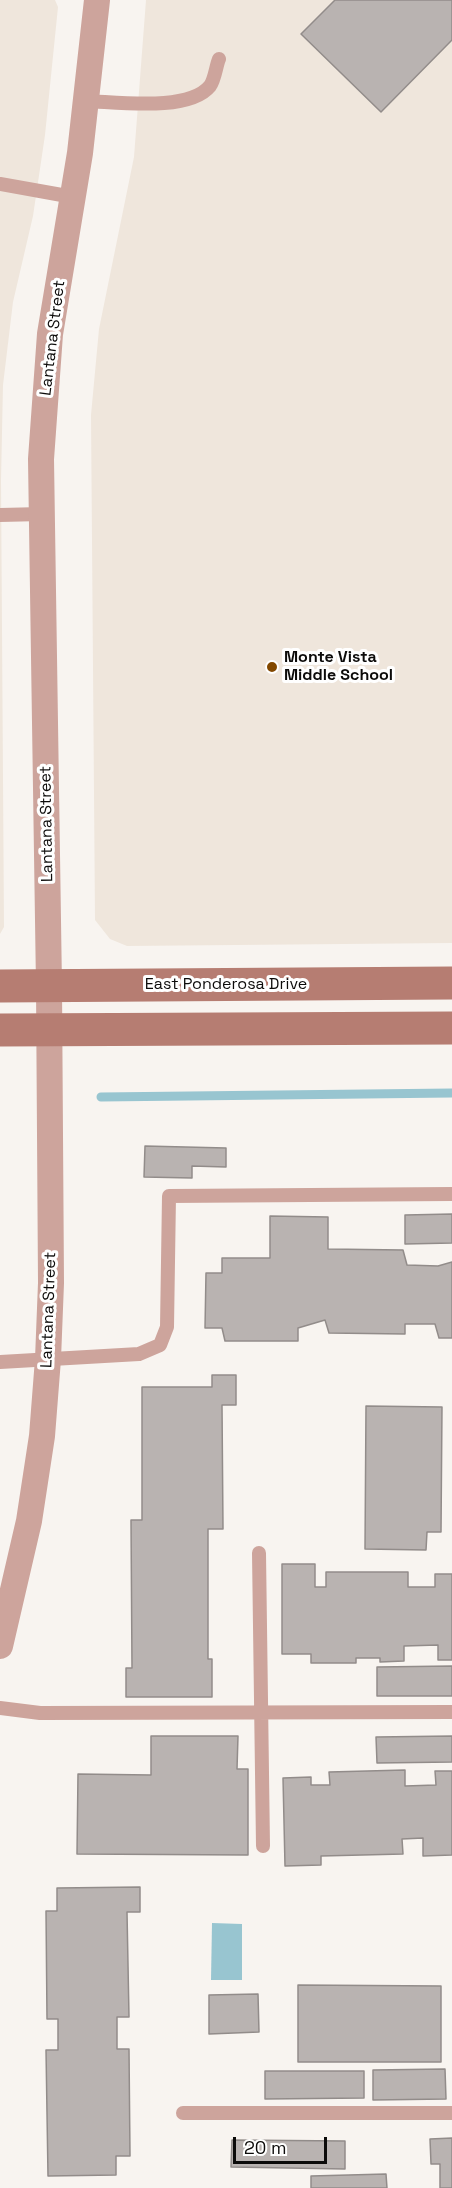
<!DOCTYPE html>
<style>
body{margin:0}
#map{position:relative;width:452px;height:2188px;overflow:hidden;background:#f8f4f0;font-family:"Space Grotesk",sans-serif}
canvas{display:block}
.scale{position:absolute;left:233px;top:2137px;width:94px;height:27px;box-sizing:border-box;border:3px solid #0c0b0a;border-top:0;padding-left:8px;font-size:18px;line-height:21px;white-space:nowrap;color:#0c0b0a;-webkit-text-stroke:4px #fff;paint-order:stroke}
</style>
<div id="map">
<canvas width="452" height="2188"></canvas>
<div class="scale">20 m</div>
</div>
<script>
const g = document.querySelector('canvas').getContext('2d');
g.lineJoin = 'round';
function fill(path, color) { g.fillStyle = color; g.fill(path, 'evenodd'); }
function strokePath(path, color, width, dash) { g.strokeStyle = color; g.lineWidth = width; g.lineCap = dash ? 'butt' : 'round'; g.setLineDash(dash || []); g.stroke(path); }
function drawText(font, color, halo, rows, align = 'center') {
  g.font = font + ' "Space Grotesk",sans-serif'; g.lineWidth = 6; g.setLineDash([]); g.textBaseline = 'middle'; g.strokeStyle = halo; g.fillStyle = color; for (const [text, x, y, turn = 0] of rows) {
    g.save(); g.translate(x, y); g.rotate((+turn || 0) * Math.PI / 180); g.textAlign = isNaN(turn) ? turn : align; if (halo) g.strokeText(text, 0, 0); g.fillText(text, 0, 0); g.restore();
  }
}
const built = new Path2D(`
 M0,0H55L58,7L45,135L33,216L13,302L3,385L1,480L4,927L0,934Z
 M146,0H452V943L127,946L110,939L95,920L91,415L99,329L134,157Z`);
const water = new Path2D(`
 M212,1923L242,1924V1980H211Z`);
const stream = new Path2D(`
 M101,1097L452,1093`);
const building = new Path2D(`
 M335,0H452V40L381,112L301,34Z
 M145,1146L226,1148V1167L192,1166V1178L144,1177Z
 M452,1214V1243L405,1244V1215Z
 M270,1216L328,1217V1249L403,1250L407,1265L438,1266L452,1262V1338H439L435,1324H405V1334L329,1333L325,1320L298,1328V1341H225L222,1328H205L206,1273H222V1258H270Z
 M212,1375H236V1405H222L223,1529H208V1659H212V1697H126V1668H132L131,1520H142V1387H212Z
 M366,1406L442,1407L441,1532H427L426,1550L365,1549Z
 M282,1564H315V1587H326V1572H408V1587H435V1574H452V1660H438V1645L404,1646V1661L380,1662V1658H356V1663H311V1654H282Z
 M452,1666V1696H377V1667Z
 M151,1736H238L237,1769H248V1855L77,1854L78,1774L151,1775Z
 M452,1736V1762L377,1763L376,1737Z
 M405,1770V1786L436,1785L435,1771H452V1855L423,1856V1838L402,1839L403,1854L321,1856V1865L285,1866L283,1778L311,1777V1785H330L329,1772Z
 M140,1887V1912H127L129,2017H117V2049H129L130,2156H116V2175L48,2176L46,2050H58V2019H47L46,1911H57V1888Z
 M298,1985L441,1986V2062H298Z
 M258,1994L259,2032L209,2034V1995Z
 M445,2069L446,2099L373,2100V2070Z
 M265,2071H364V2098L265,2099Z
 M452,2138V2188H440V2164H431L430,2139Z
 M232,2140L345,2141V2169L231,2167Z
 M386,2174L387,2188H311V2176Z`);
const service = new Path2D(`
 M86,101C118,102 189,112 210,86C215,79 216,66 219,59
 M0,184L73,197
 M0,515L42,514
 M0,1362L139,1354L160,1345L167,1327L169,1196L452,1194
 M259,1553L263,1846
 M0,1708L40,1713L452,1712
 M183,2113H452`);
const minor = new Path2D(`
 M0,1646L29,1521L42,1436L48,1359L51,1283L49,986L41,459L50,334L80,153L97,0`);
const secondary = new Path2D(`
 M0,986L452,983
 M0,1030L452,1028`);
const markers = [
 [272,667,6,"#824800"]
];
const streetNames = [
 ["Lantana Street",53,338,-83],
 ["Lantana Street",47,824,-91],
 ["East Ponderosa Drive",226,985],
 ["Lantana Street",49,1310,-88]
];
const poiNames = [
 ["Monte Vista",284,658],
 ["Middle School",284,676]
];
fill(built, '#efe6dc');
fill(water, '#98c5d0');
strokePath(stream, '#98c5d0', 9);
fill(building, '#b9b3b1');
strokePath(building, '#928c8a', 1.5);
strokePath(service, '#cda49c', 14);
strokePath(minor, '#cda49c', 26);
strokePath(secondary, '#b67d72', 33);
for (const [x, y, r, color] of markers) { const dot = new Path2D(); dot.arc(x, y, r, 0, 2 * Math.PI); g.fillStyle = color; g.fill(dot); strokePath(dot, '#fff', 2); }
drawText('16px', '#0c0b0a', '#fff', streetNames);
drawText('bold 16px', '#0c0b0a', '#fff', poiNames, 'left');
</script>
